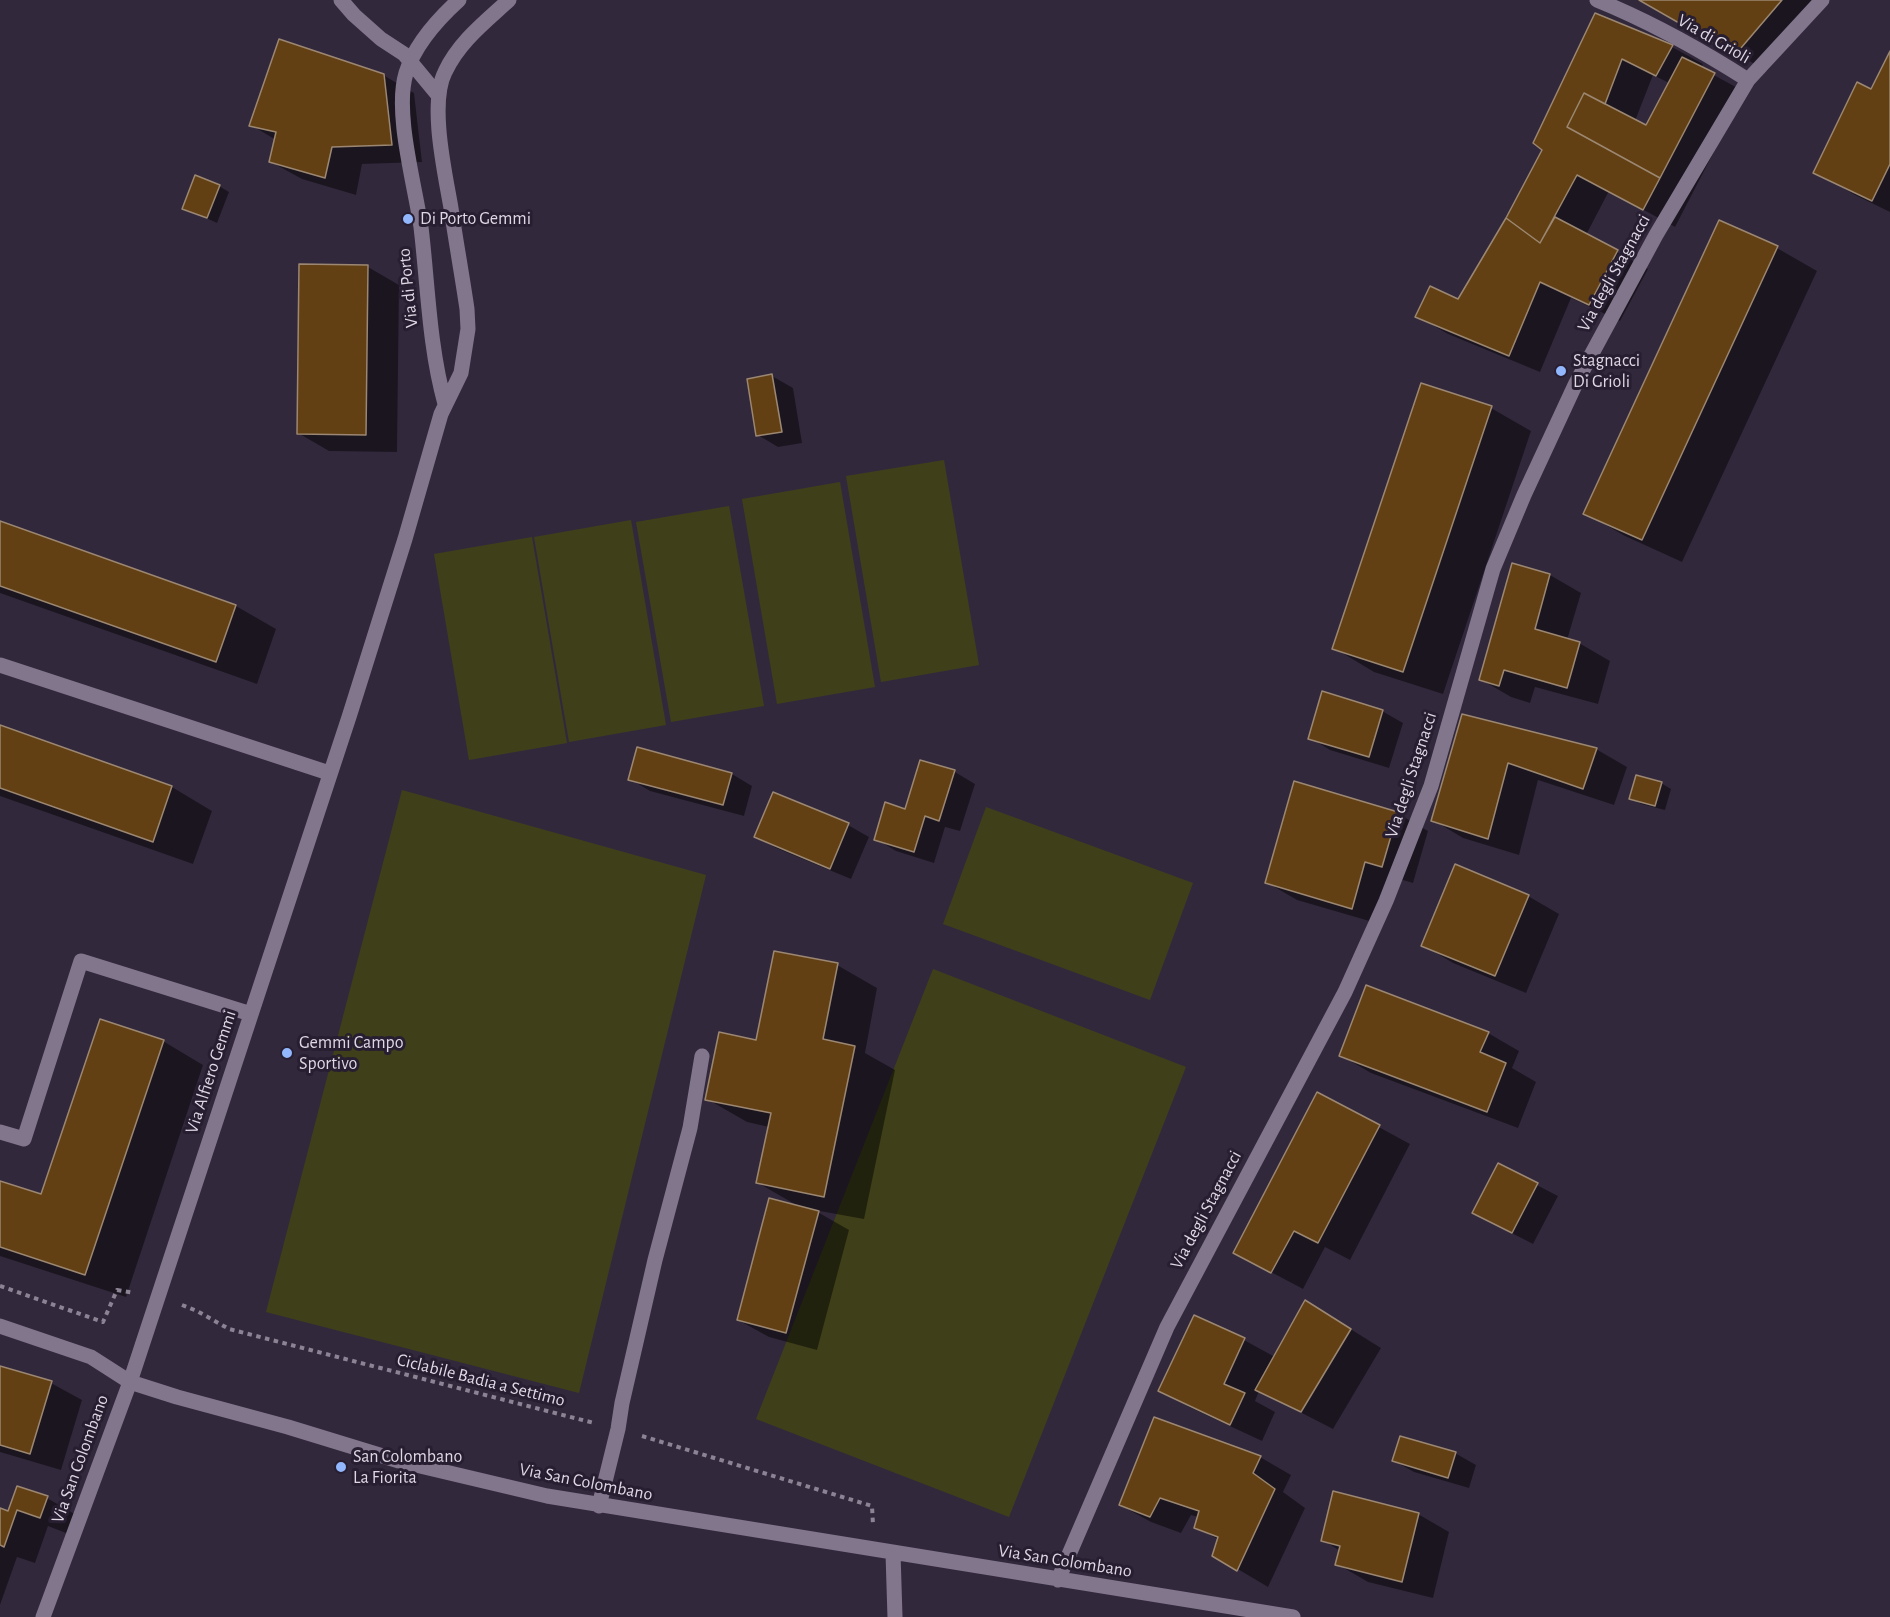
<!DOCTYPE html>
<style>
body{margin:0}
canvas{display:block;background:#32283c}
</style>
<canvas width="1890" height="1617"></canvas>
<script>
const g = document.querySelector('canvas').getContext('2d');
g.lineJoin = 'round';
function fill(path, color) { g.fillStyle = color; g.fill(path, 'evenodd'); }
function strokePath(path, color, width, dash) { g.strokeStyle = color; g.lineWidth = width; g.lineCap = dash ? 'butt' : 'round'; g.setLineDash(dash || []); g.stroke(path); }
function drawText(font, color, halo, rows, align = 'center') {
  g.font = font + ' "Alegreya Sans",sans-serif'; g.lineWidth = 6; g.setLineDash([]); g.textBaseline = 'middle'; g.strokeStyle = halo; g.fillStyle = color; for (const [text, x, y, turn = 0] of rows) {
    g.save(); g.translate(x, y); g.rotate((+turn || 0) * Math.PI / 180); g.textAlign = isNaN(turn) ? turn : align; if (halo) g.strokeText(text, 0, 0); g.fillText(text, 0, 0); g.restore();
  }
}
const green = new Path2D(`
 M944,460L979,665L881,682L846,476Z
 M840,482L875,687L777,704L742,499Z
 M729,506L764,706L671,722L636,522Z
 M631,520L666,725L569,742L534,537Z
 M532,537L567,743L469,760L434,554Z
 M402,790L706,875L579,1393L266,1312Z
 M986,807L1193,883L1150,1000L943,924Z
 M933,969L1186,1067L1009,1517L756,1419Z`);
const shadow = new Path2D(`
 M1642,0H1827L1767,71Z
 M1596,15L1672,47L1703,64L1701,68L1745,92L1675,227L1609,191L1586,235L1648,269L1620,321L1571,298L1540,372L1448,334L1417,316L1458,301L1507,219L1544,149ZM1653,75L1669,83L1646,127L1635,121Z
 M1890,54V212L1855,195L1815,172L1872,91Z
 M383,75L414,93L422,162L362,164L356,195L302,179L271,162L276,140L251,125Z
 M219,186L229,192L217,223L184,208Z
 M1777,248L1817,271L1682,562L1625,536L1585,513Z
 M368,267L399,285L397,452L329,451L298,433Z
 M772,376L793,388L802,443L778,447L758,435Z
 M1491,408L1531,431L1443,694L1374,672L1334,648Z
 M0,523L236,606L276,629L257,684L0,593Z
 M1513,565L1550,575L1581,593L1567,640L1579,643L1610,661L1598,704L1535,687L1530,703L1511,697L1480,679Z
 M1382,711L1403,723L1389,768L1330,750L1310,738Z
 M1463,716L1596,749L1627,767L1614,805L1538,780L1519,855L1463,838L1433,820Z
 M0,726L172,787L212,811L193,864L0,796Z
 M921,762L955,772L975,784L960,831L945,827L934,863L896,851L876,839L906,810Z
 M732,774L752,786L744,816L650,791L630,779Z
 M1661,783L1671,789L1665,810L1641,804L1631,798Z
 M1397,813L1428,831L1413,883L1396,878L1383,925L1297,900L1266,882Z
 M848,825L869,837L851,879L776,848L756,837Z
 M1528,896L1559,914L1526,993L1453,963L1423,945Z
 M837,965L877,988L865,1053L895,1070L864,1219L814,1210L849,1230L817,1350L769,1337L738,1320L798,1206L758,1183L769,1127L747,1122L707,1099L758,1042Z
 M1488,1033L1519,1051L1512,1068L1536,1082L1518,1128L1371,1073L1340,1055Z
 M163,1041L203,1065L126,1297L0,1256V1182L42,1196Z
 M1318,1094L1410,1144L1350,1260L1325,1247L1303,1289L1235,1253Z
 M1498,1165L1558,1196L1533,1244L1494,1224Z
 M1195,1317L1244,1340L1275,1357L1336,1320L1381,1348L1333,1429L1259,1391L1255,1401L1275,1412L1262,1441L1191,1408L1160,1391Z
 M0,1368L51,1383L82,1400L61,1470L0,1452Z
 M1455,1453L1476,1465L1469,1488L1414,1472L1394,1461Z
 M1260,1457L1291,1475L1283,1492L1305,1508L1268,1587L1214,1555L1219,1540L1196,1527L1198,1517L1191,1515L1181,1533L1151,1522L1120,1505Z
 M47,1498L78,1516L71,1535L48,1526L35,1563L17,1557L0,1605V1509L9,1512Z
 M1418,1514L1449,1532L1433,1598L1368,1582L1337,1564L1340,1551L1323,1540Z`);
const building = new Path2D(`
 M1639,0H1782L1735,55Z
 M1595,13L1673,45L1656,76L1622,59L1605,104L1584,93L1567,127L1660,178L1643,210L1577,175L1540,243L1506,218L1542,150L1533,143Z
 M279,39L384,74L392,145L332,147L325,178L269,162L276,132L249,126Z
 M1890,51V164L1872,201L1813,173L1857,82L1871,89Z
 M1682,57L1715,73L1660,178L1567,127L1584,93L1646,125Z
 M195,175L220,185L207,218L182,209Z
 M1555,217L1618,250L1589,305L1540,282L1509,356L1415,317L1430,286L1458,299L1506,218L1540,243Z
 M1719,220L1778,246L1642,540L1583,514Z
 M299,264L368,265L366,435L297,434Z
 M772,374L782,432L756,436L747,379Z
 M1421,383L1492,406L1403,672L1332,649Z
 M0,521L236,605L216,662L0,586Z
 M1512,563L1550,574L1535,629L1580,642L1567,688L1504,670L1499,686L1479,680Z
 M1322,691L1383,710L1369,757L1308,739Z
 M1462,714L1597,748L1583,789L1508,763L1488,839L1431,821Z
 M0,725L172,786L153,842L0,788Z
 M637,747L732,773L723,805L628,780Z
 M920,760L955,770L939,821L925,816L914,852L874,840L885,802L905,809Z
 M1636,775L1662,782L1655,806L1629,799Z
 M1294,781L1398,812L1382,867L1365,862L1352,909L1265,883Z
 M773,792L849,823L830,869L754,837Z
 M1455,864L1529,895L1495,976L1421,946Z
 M774,951L838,963L823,1039L855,1046L824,1197L756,1183L771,1113L705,1100L719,1032L756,1040Z
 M1366,985L1489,1032L1480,1052L1506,1063L1487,1112L1339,1056Z
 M100,1019L164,1040L85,1275L0,1247V1181L41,1194Z
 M1317,1092L1380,1125L1318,1243L1294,1231L1271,1273L1233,1253Z
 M1498,1163L1538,1183L1512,1233L1472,1213Z
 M769,1198L819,1211L786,1333L737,1320Z
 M1305,1300L1351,1329L1301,1412L1255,1390Z
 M1194,1315L1245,1338L1224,1384L1245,1393L1230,1425L1158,1391Z
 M0,1366L52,1381L30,1454L0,1445Z
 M1154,1417L1261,1456L1253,1473L1275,1489L1237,1571L1212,1556L1218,1537L1194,1528L1199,1511L1160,1498L1150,1517L1119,1505Z
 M1400,1436L1456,1452L1448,1478L1392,1461Z
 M17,1486L48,1496L40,1518L17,1510L4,1547L0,1545V1508L8,1511Z
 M1333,1491L1419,1513L1402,1582L1335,1565L1340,1546L1321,1541Z`);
const path = new Path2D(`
 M0,1286L103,1322L117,1290L134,1293
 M182,1305L197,1311L229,1329L594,1423
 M642,1436L872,1506L873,1525`);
const minor = new Path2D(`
 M341,0L354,15L381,39L404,54L438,95
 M1597,0C1649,21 1701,50 1748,80
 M445,404C429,346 428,286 421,227C415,185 394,113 406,73C415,44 437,20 459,0
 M0,665L329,773
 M0,1132L24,1139L81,961L251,1014
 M0,1326L91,1357L130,1382L177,1397L288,1427L399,1461L547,1496L1293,1617
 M599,1506L618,1429L622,1403L655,1260L690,1128L702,1056
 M893,1553L895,1617
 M1058,1580L1167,1327L1345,992L1386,901L1431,786L1493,569L1524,495L1576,383L1656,235L1748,80L1822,0
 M43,1617L130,1382L349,717L405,539L441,414L461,373L468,329L467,309C462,275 456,242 451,208C445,173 429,104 445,72C459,42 485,22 509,0`);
const markers = [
 [408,219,6,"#92b7fd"],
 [1561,371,6,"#92b7fd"],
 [287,1053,6,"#92b7fd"],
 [341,1467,6,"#92b7fd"]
];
const streetNames = [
 ["Via di Grioli",1714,39,30],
 ["Via degli Stagnacci",1614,273,-61],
 ["Via di Porto",408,288,-96],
 ["Via degli Stagnacci",1411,775,-72],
 ["Via Alfiero Gemmi",211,1072,-72],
 ["Via degli Stagnacci",1206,1210,-62],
 ["Ciclabile Badia a Settimo",481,1380,14],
 ["Via San Colombano",80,1459,-70],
 ["Via San Colombano",586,1482,11],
 ["Via San Colombano",1065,1561,9]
];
const poiNames = [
 ["Di Porto Gemmi",420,219],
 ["Stagnacci",1573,361],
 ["Di Grioli",1573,382],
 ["Gemmi Campo",299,1043],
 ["Sportivo",299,1064],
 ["San Colombano",353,1457],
 ["La Fiorita",353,1478]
];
fill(green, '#3f4019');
fill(shadow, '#0007');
fill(building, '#634013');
strokePath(building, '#9b8772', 1.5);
strokePath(path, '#8c8394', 4, [4.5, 4.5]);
strokePath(minor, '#82768d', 15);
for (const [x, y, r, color] of markers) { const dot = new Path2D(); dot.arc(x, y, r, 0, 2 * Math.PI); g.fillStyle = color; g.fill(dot); strokePath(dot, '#281e31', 2); }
drawText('18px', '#ded7e4', '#281e31', streetNames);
drawText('18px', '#ded7e4', '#281e31', poiNames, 'left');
</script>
